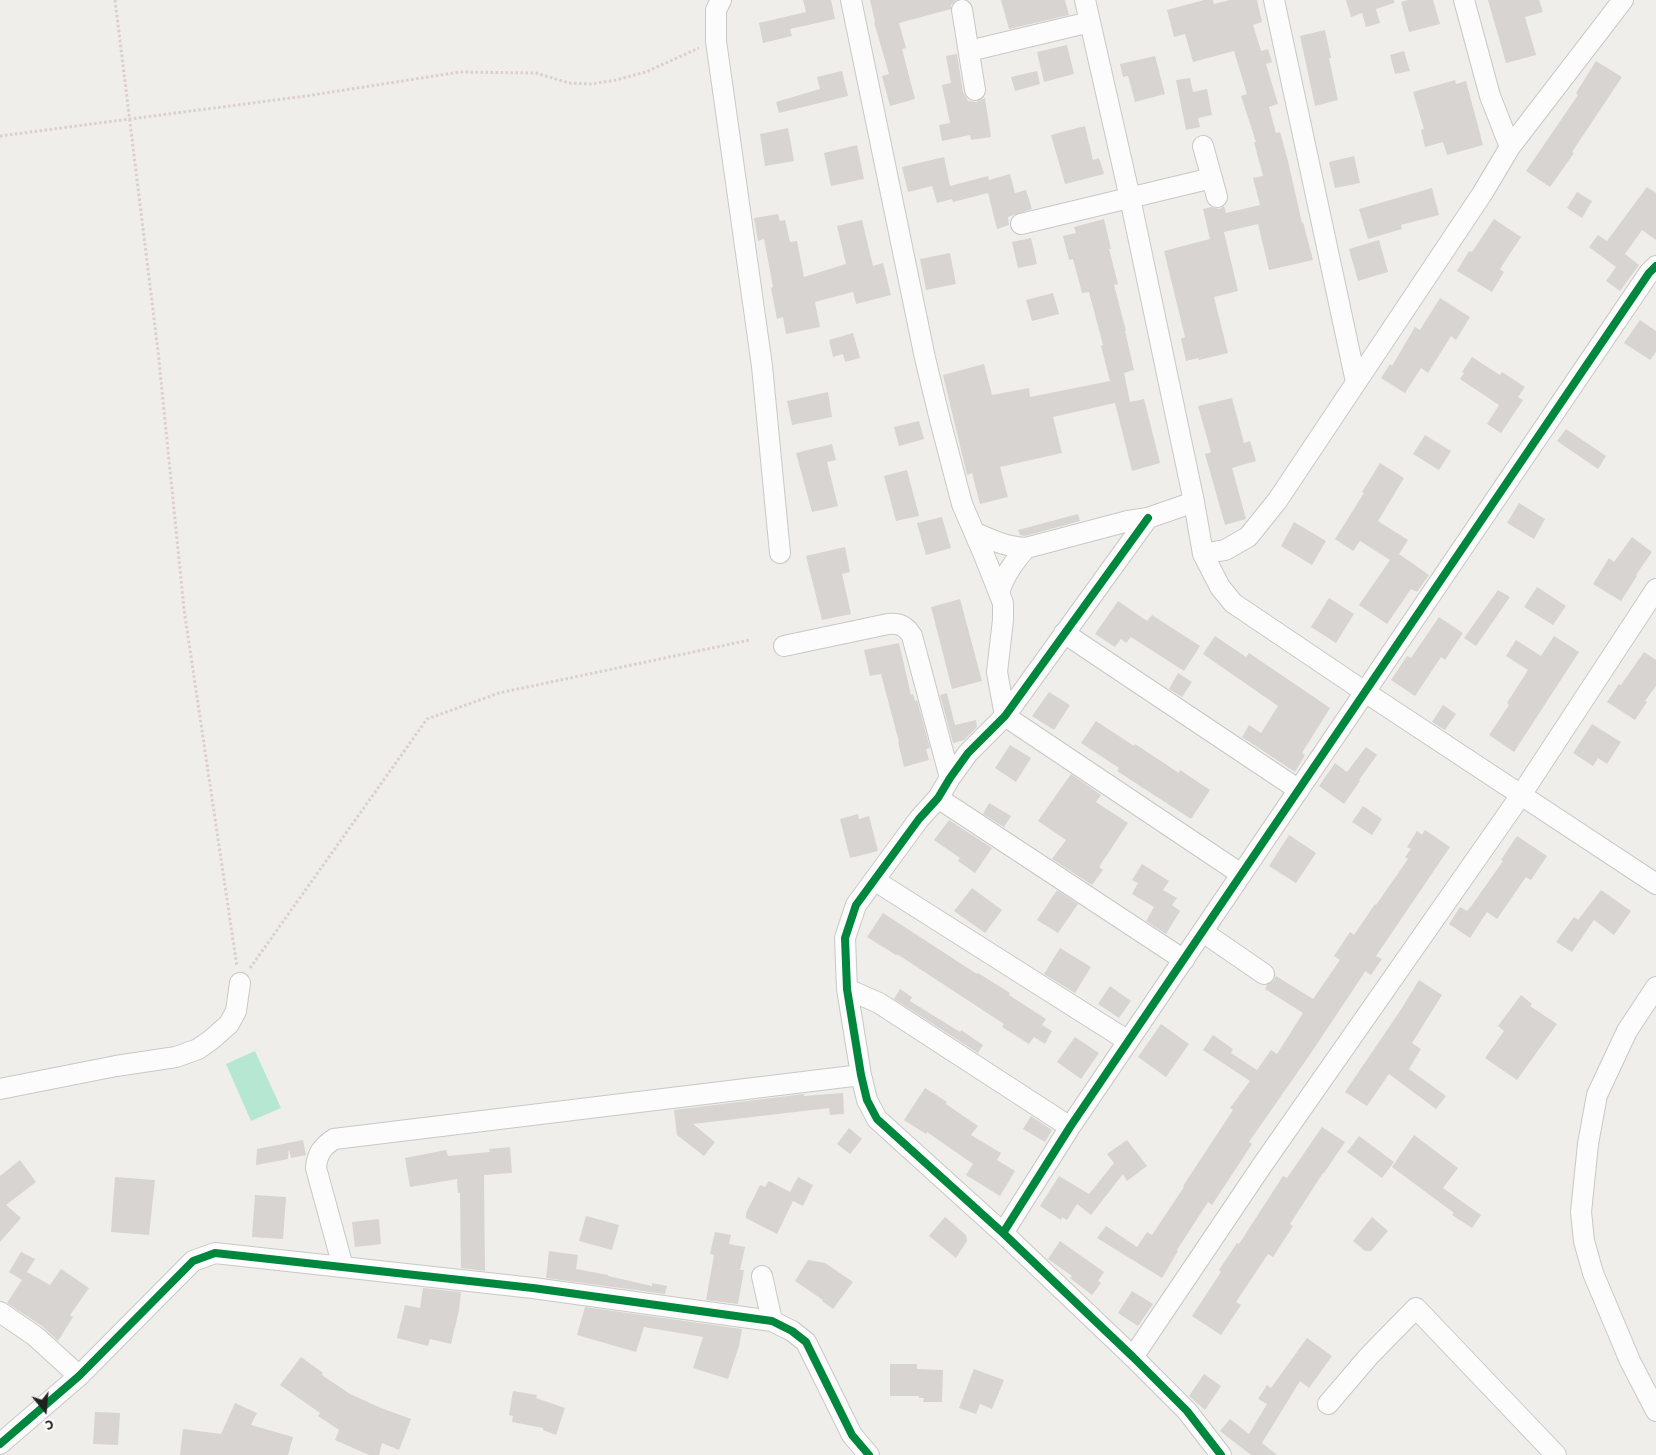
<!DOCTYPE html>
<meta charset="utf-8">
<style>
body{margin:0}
#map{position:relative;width:1656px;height:1455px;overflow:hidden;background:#f0eeea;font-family:"Source Sans 3",sans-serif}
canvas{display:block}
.north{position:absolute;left:20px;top:1385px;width:50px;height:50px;-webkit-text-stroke:4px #fff;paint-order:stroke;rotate:163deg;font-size:14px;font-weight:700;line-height:20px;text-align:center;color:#212121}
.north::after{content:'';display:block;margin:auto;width:18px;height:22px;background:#212121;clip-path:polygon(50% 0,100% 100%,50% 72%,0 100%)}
</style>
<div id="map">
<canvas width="1656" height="1455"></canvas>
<div class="north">С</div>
</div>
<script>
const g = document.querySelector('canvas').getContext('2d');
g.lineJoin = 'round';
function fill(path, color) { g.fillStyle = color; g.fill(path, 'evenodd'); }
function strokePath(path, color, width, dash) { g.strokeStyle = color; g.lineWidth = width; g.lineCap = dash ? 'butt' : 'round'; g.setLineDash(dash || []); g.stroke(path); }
const pitch = new Path2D(`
 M255,1051L281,1108L251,1121L226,1064Z`);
const building = new Path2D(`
 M803,0H831L835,19L790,29L792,36L763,43L759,23L806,12Z
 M870,0H956L951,5V9L899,23L906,48L902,49L915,99L890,106L882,76L889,74L874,22H875Z
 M1001,0H1065L1069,15L1009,29Z
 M1204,0H1213L1214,4L1230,0H1257L1262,22L1253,25L1261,51L1268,49L1272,62L1266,64L1278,104L1269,107L1276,133L1280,132L1288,161L1302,223L1303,222L1313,260L1269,270L1258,224L1224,232L1238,291L1214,297L1228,353L1199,360L1198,358L1186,361L1181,339L1185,337L1164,251L1210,239L1203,209L1211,207L1220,209L1224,206L1226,213L1260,205L1253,178L1263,176L1254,142H1256L1241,96L1247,94L1234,51L1193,62L1185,34L1174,37L1167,10Z
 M1346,0H1394V3L1376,9L1380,23L1366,27L1362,13L1351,17Z
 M1408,0H1433L1440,24L1409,32L1401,2Z
 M1488,0H1539L1543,12L1525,17L1536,55L1506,63Z
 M1325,30L1331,58H1329L1338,100L1315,106L1300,36Z
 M1067,45L1074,74L1044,82L1037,52Z
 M1404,51L1410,71L1395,74L1390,55Z
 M957,54L963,92L968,101L976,102L985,98L991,137L971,140L970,135L942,141L939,125L950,123L942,85L951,83L946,56Z
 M1155,56L1165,94L1135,102L1128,76L1123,77L1120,64Z
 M1596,61L1622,77L1572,152L1574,153L1550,187L1526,171L1578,95L1576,93Z
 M842,71L848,96L779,113L776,102L820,89L817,77Z
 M1037,71L1040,84L1015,91L1011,77Z
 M1190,78L1193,92L1207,89L1212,115L1198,118L1200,127L1186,130L1176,80Z
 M1455,80L1456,84L1466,81L1483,145L1447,155L1443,142L1425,147L1421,130L1424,129L1413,92Z
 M1085,126L1093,160L1099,158L1104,174L1065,184L1051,135Z
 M788,128L794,161L765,166L760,134Z
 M857,145L864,179L831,186L824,153Z
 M1354,156L1360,183L1335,188L1329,162Z
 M944,157L950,186L988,176L989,180L1010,174L1015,193L1026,190L1032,209L1008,217L1009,225L997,229L988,193L953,202L952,199L937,203L932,186L908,192L902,167Z
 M1647,187L1656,193V240L1642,230L1625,254L1639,265L1620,291L1606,281L1616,267L1589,247L1598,235L1607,241Z
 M1432,188L1439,215L1401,225L1402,229L1368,239L1359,209Z
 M1577,192L1592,201L1582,218L1567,208Z
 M778,214L780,221L785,220L790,242L797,241L804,277L846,264L837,226L862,220L873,266L883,263L891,295L856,304L853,292L815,302L820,327L786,334L783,317L777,319L771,288L773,287L764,239L758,241L754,218Z
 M1104,219L1111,249H1109L1118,284L1114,285L1126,331H1125L1134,370L1124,373L1130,402L1144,399L1160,463L1132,471L1115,403L1053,417L1062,453L1000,467L1008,497L980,504L972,473L967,475L943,375L984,364L992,395L1029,388L1030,397L1110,381L1101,346L1103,345L1089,292L1082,293L1073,259L1069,260L1063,236L1076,233L1074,227Z
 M1494,219L1521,237L1500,269L1504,272L1492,292L1457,271L1469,251L1472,252Z
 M1031,238L1037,264L1018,268L1012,242Z
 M1379,240L1388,272L1358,281L1349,249Z
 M950,253L956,284L926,290L920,259Z
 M1053,293L1059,314L1032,321L1026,300Z
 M1440,298L1470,317L1456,340L1451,336L1428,373L1421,368L1405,393L1381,378L1390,364L1392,366L1415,327L1420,330Z
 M1640,320L1656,331V352L1650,360L1624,343Z
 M853,333L860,358L845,362L843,354L833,357L829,340Z
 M1472,357L1500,375L1502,372L1525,387L1518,397L1523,400L1501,433L1487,424L1499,405L1460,379L1464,373L1462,372Z
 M828,392L832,417L792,425L787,401Z
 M1232,398L1244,443L1250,441L1256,461L1232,468L1246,519L1225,525L1205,454L1211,452L1198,406Z
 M919,421L924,439L899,446L894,427Z
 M1566,429L1606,456L1598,469L1557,441Z
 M1425,435L1451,451L1439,470L1413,454Z
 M832,444L836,460L827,462L838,506L812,512L796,453Z
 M1380,463L1404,478L1378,521L1408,540L1399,554L1429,575L1417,592L1411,589L1387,624L1359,605L1390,560L1360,541L1353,551L1335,539L1364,493L1362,492Z
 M907,470L919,516L896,521L884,476Z
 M1519,503L1545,519L1534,539L1507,523Z
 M1078,514L1080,521L1025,536L1020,535L1018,530Z
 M942,517L951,548L926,555L917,523Z
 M1294,522L1326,541L1312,565L1281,546Z
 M1632,537L1652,552L1636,575L1637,576L1621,601L1593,584L1609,558L1614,562Z
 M845,547L850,572L842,574L851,614L822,620L806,556Z
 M1537,587L1566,606L1553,625L1524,607Z
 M1498,590L1510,597L1476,646L1464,638Z
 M1329,598L1354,614L1336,643L1311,627Z
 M960,599L982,681L952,689L931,607Z
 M1118,601L1147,621L1152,615L1200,646L1184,671L1131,637L1126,643L1121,639L1115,647L1095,634Z
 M1439,617L1463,633L1445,660L1441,657L1415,696L1391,680L1407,656L1411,658Z
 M1215,636L1246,657L1249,653L1330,708L1302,753L1305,755L1295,772L1242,737L1249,725L1261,733L1278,706L1203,654Z
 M1554,636L1579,652L1514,752L1489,735L1509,705L1507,703L1528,670L1506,656L1516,640L1541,656Z
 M899,643L911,695L913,694L915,701L917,700L930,748L926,749L929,760L904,767L898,742H899L881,674L870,676L864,650Z
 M1644,652L1656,660V686L1645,701L1647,702L1635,720L1607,702L1619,684L1621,685Z
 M1178,673L1192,682L1182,697L1169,689Z
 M1049,692L1070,705L1054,730L1032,716Z
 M947,693L955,725L976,720L977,727L964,740L953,743L940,695Z
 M1443,705L1456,714L1445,730L1432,722Z
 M1096,721L1134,746L1135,744L1179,773L1180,770L1210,790L1191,819L1117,771L1119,768L1081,743Z
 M1592,724L1621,742L1607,764L1598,758L1593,766L1573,753Z
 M1010,745L1031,758L1016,782L995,768Z
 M1366,747L1377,755L1359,780L1360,781L1344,804L1319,786L1335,763L1347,772Z
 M1071,774L1101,795L1096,802L1128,823L1099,867L1103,870L1092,885L1052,859L1066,840L1038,821Z
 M989,803L1011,816L1004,827L983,814Z
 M1363,806L1382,819L1372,835L1352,822Z
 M858,814L859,819L869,816L878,851L850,858L840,819Z
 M949,820L992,848L975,873L958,861L960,858L934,840Z
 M1425,830L1450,847L1376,956L1382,959L1371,975L1365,971L1363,975L1311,1053L1249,1142L1252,1144L1212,1205L1208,1202L1177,1250L1178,1251L1162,1278L1097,1238L1106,1226L1137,1247L1147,1232L1152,1235L1184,1187L1183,1186L1233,1110L1230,1108L1250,1081L1203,1050L1213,1035L1233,1049L1231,1053L1257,1070L1271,1050L1277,1054L1303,1013L1265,989L1267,985L1273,981L1276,976L1313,999L1340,960L1334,956L1350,932L1354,935L1375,904L1376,905L1408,859L1405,857L1411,849L1407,847L1417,831L1422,835Z
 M1289,835L1316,853L1296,883L1269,866Z
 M1517,836L1547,856L1531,880L1526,877L1497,919L1487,912L1470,938L1449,924L1460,907L1467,911L1472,905L1503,861L1501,860Z
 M1142,864L1169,881L1163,890L1177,898L1172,905L1180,911L1166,934L1146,921L1154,907L1132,894L1138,883L1132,880Z
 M972,888L1002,910L985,933L954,911Z
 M1057,890L1078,904L1058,933L1037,920Z
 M1601,890L1631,911L1614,935L1594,920L1572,952L1556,942L1574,917L1578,920Z
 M883,913L977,974L978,973L1010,993L1009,995L1046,1019L1042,1025L1052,1031L1045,1044L1034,1037L1029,1044L1002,1027L1004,1024L897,954L896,955L867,937Z
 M1060,948L1091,967L1075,993L1044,974Z
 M1419,980L1442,995L1412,1043L1421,1049L1409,1069L1446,1096L1436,1109L1389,1074L1367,1106L1345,1092L1402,1008Z
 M1110,986L1131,1001L1119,1018L1098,1004Z
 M900,989L912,997L910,1001L960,1032L961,1030L983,1045L978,1053L894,999Z
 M1521,995L1532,1004L1530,1006L1557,1024L1517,1080L1485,1058L1504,1031L1498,1026Z
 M1161,1024L1189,1044L1166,1077L1138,1057Z
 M1075,1037L1099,1053L1081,1079L1057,1062Z
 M925,1088L947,1102L946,1104L978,1126L971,1135L1001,1153L997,1160L1015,1171L1000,1196L966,1175L973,1164L927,1132L926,1134L904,1120Z
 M843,1093L844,1114L830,1115L829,1108L693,1124L715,1142L704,1156L677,1135L674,1110L804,1094V1096Z
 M1031,1116L1052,1130L1045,1142L1023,1129Z
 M1322,1127L1345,1142L1324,1173H1323L1290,1224L1293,1226L1273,1257L1268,1254L1236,1302L1241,1305L1221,1335L1192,1316L1221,1272L1219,1270L1237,1243L1239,1244L1283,1176L1287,1178Z
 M849,1128L862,1139L850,1154L837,1144Z
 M1414,1135L1458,1168L1443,1188L1481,1215L1472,1228L1452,1215L1454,1213L1392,1167Z
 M1359,1136L1394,1162L1382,1178L1347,1152Z
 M303,1140L306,1155L291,1158L289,1149L288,1159L256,1165L257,1149Z
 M1127,1140L1147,1166L1127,1181L1123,1174L1091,1215L1077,1204L1067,1220L1062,1217L1061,1220L1040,1206L1059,1176L1089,1194L1114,1163L1107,1154Z
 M510,1147L512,1173L484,1175L485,1271L461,1268L460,1193H458L457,1179L410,1187L405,1158L446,1150L448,1156L490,1152L489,1149Z
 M20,1160L36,1182L6,1205L21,1218L0,1242V1176Z
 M115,1177L155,1180L149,1235L111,1232Z
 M798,1177L813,1185L803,1206L793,1201L777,1234L746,1218V1213L760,1185L765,1187L769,1181L790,1192Z
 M255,1195L286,1197L283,1239L252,1237Z
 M586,1216L619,1225L612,1250L579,1241Z
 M945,1217L966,1235L967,1241L956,1258L929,1236Z
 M1372,1217L1388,1231L1371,1251H1365L1353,1241Z
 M379,1219L381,1244L355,1247L352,1222Z
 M715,1232L731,1235L729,1244L745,1247L740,1270H744L738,1304L706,1300L714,1255L710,1254Z
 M1060,1241L1104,1272L1098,1281L1101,1283L1092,1295L1070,1278L1072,1276L1048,1259Z
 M549,1251L578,1255L576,1269L608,1275V1276L652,1286V1283L667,1286L665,1294L546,1278Z
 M21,1252L35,1259L25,1275L27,1272L50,1285L61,1269L89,1288L70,1315L73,1317L58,1341L42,1326L7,1303L22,1280L9,1272Z
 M808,1260L825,1263L853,1282L833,1309L822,1301L823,1300L795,1281Z
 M423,1288L461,1292L459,1310L451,1344L430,1339L428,1346L397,1338L405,1305L420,1308Z
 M1132,1291L1153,1304L1138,1326L1118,1313Z
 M585,1307L742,1329L739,1346L728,1379L693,1368L703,1337L644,1327L636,1352L577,1335Z
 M1307,1338L1332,1356L1309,1388L1300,1381L1262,1443L1277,1455H1251L1220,1431L1230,1419L1249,1434L1267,1404L1258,1399L1267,1385L1271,1388Z
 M301,1357L323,1373L322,1375L350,1394L381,1408L411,1419L399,1450L382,1443L379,1455H369L335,1440L339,1430L318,1416L320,1413L280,1385Z
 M890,1364H917V1369L943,1370L942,1402H923L924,1398H919V1396H890Z
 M974,1369L1004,1380L992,1409L980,1404L976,1414L959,1408Z
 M1204,1374L1221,1386L1205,1410L1189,1396Z
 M513,1391L537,1395L536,1398L565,1408L556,1435L543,1430V1428L512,1422L513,1416L509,1415Z
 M235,1403L257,1413L251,1425L293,1437L288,1455H180L183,1429L221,1434Z
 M95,1412L120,1413L118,1445L93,1444Z`);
const path = new Path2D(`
 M115,0L158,351L184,609L237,967
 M0,136L306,96L460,72L536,73L569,83L591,84L616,80L646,72L699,48
 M250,968L427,719L499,693L750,640`);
const street = new Path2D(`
 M721,0L716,10V41L762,366L780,553
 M851,0L925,358L940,420L962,504L984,555L1003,603V620L997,672L1005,716L1241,874
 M1085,0L1130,198L1194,502L1203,554L1220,587L1233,603L1365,692L1656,884
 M1274,0L1356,382
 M1464,0L1490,96L1510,147
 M962,10L975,90
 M969,51L1090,22
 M1203,146L1217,197
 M1021,224L1212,178
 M1148,518L1005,716L968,753L950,778L938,798L919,819L856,905L845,938L847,989L861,1075L867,1100L877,1119L1003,1233L1133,1357L1187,1411L1221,1455
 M974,532C991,540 1007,547 1026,548L1128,521L1148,518L1194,502
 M1203,554L1225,550L1248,537L1277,501L1482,194L1510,147L1623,0
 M999,593C1004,575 1015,561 1026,548
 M1064,633L1299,790
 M784,646L888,624C900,623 906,626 912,636L950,778
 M938,798L1184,960
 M874,880L1128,1041
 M1203,932L1264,974
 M1656,987L1627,1031L1597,1095L1588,1144L1581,1212L1584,1241L1593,1273L1630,1361L1656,1411
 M847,989L879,1003L1070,1127
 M0,1089L116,1066L176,1057L198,1049L211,1040L229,1024L236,1011L240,983
 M1003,1233L1070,1127L1649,273L1656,266
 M343,1267L316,1168C317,1154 322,1147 334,1139L861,1075
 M762,1276L772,1321
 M0,1312L35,1336L79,1376
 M1133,1357L1263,1164L1521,795L1656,589
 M1328,1404L1369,1356L1416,1308L1556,1455
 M0,1444L79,1376L193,1261L215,1253L533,1288L772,1321L792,1331L806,1342L852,1435L869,1455`);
const cycleway = new Path2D(`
 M1148,518L1005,716L968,753L950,778L938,798L919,819L856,905L845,938L847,989L861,1075L867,1100L877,1119L1003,1233L1133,1357L1187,1411L1221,1455
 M1003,1233L1070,1127L1649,273L1656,266
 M0,1444L79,1376L193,1261L215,1253L533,1288L772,1321L792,1331L806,1342L852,1435L869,1455`);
fill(pitch, '#b5e7d3');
fill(building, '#d7d4d1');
strokePath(street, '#c8c8c6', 22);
strokePath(path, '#dccecc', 3, [2.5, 2.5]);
strokePath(street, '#fdfcfc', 20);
strokePath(cycleway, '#00873e', 8);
</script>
